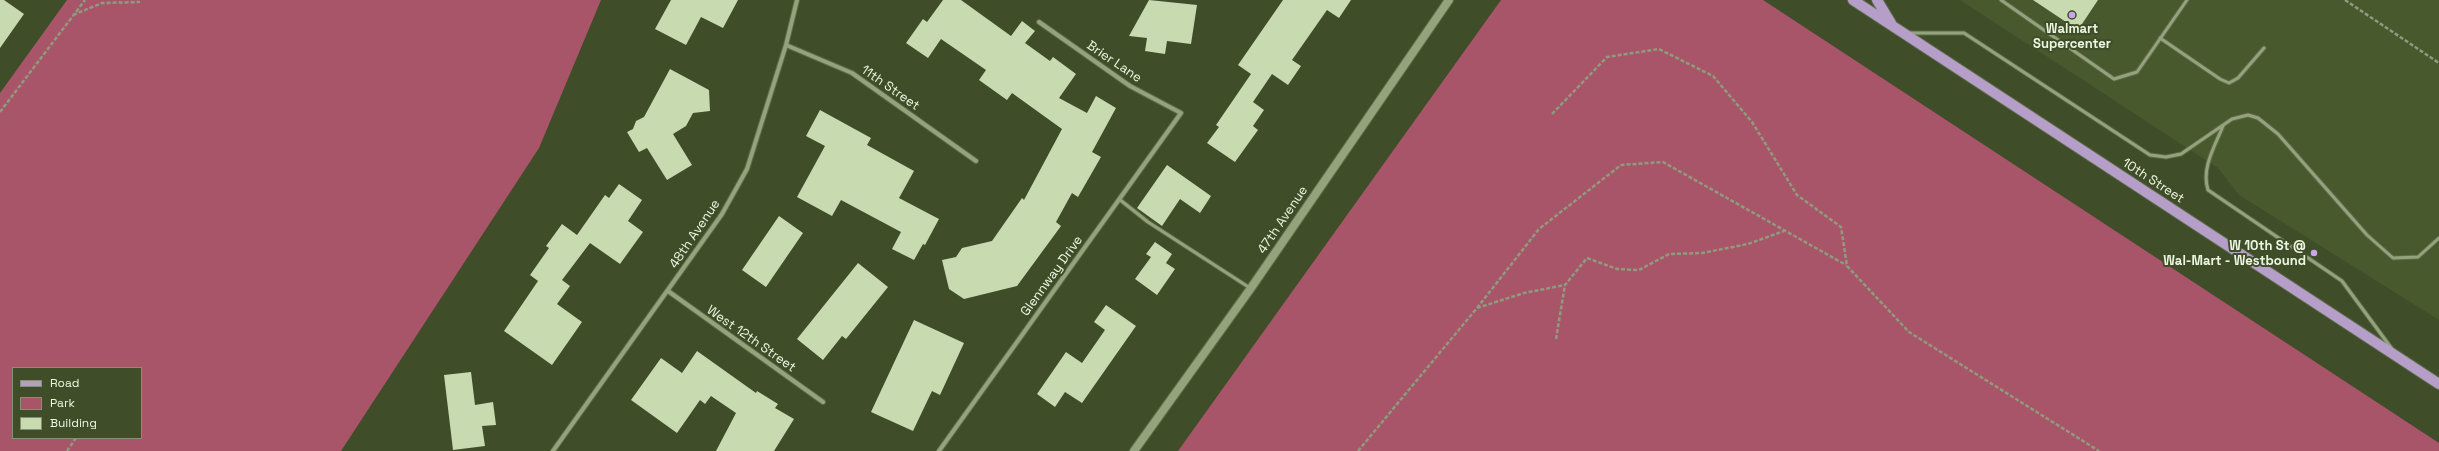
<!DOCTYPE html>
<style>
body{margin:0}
#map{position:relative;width:2439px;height:451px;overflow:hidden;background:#3f4d29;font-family:"Space Grotesk",sans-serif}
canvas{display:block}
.legend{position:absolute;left:12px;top:367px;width:130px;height:72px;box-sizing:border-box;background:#3f4d29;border:1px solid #859173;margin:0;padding:5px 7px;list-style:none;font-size:12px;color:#edf6e1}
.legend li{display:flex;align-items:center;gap:8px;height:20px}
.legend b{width:20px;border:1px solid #859173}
</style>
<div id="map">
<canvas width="2439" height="451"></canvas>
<ul class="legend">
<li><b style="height:5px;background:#b59ec8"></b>Road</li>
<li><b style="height:11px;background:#a95569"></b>Park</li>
<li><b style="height:11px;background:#c8dab0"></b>Building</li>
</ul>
</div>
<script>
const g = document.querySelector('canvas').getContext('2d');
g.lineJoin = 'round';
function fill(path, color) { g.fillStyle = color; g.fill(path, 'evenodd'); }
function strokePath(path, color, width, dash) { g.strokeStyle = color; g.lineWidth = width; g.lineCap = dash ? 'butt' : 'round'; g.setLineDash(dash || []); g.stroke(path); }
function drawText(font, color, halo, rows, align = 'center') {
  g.font = font + ' "Space Grotesk",sans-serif'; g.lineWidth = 4; g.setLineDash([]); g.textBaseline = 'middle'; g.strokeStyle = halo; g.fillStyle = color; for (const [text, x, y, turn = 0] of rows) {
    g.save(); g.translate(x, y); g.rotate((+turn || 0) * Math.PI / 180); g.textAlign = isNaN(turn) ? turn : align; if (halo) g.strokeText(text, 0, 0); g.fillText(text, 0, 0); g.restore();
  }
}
const built = new Path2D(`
 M1960,0H2439V320L2239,195L2218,168Z`);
const green = new Path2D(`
 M67,0H601L539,148L341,451H0V93ZM13,368H141V438H13Z
 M1501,0H1763L2439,443V451H1178Z`);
const building = new Path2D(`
 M0,0H4L24,14L0,48Z
 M671,0H738L723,28L701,17L686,45L655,29Z
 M943,0H961L1011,36L1022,21L1035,31L1025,43L1050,61L1053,57L1076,74L1059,98L1087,113L1096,96L1116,108L1092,152L1101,157L1078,197L1072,193L1056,222L1061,226L1017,286L964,299L949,289L942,260L956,257L962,248L992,241L1022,198L1024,200L1062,129L1012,93L1007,100L979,80L986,70L941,39L928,58L906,43L923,19L927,22Z
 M1149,0L1197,5L1191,44L1167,41L1165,54L1145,51L1147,38L1129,36Z
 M1283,0H1351L1339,18L1327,10L1292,60L1301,66L1288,85L1272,74L1253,102L1264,110L1253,126L1258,130L1235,162L1207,143L1219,127L1216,125L1251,74L1238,65Z
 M2033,0H2098L2078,30Z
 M670,69L709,90L710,111L693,113L686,126L673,134L692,165L667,180L647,148L639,152L627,132L633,129L636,121L644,117Z
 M820,110L871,138L867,145L914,171L899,198L939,219L925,245L923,244L914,260L892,249L901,232L841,200L832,216L797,197L825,146L806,136Z
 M1167,165L1211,196L1200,213L1180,199L1162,226L1137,208Z
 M619,184L642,200L628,221L643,232L620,264L590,243L562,280L570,286L557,304L582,322L552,365L504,331L538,281L530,275L549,248L546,246L562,224L577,235L605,195L609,198Z
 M779,216L803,233L766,287L742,270Z
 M1155,242L1172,254L1166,263L1175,269L1157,295L1135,279L1151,257L1146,254Z
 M858,263L888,287L846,339L842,336L823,360L797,339Z
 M1106,305L1136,326L1082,403L1065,392L1055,407L1037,394L1066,352L1082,363L1105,330L1094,322Z
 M914,320L964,343L940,395L932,391L913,431L871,412Z
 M697,351L756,393L757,391L778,404L775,408L794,419L774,451H716L736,413L711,396L705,404L700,400L677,433L631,400L661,358L682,373Z
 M471,372L475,405L493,402L496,425L482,426L485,446L453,450L444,375Z`);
const path = new Path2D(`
 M2345,0L2439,63
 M73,15L102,3L140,2
 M0,112L85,0
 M1552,114L1607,57L1659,49L1713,76L1752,122L1797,195L1841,227L1847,266L1909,332L2099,451
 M1477,308L1524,293L1565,285L1587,258L1617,269L1639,270L1669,254L1702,253L1748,244L1784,231
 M1556,339L1565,285
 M67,451L76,438
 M1358,451L1477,308L1539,229L1621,165L1663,162L1846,265`);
const lane = new Path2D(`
 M2001,0L2114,79L2137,72L2187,0
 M1909,33H1964L2150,155L2166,157L2181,154L2232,119L2248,115L2258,118L2278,134L2367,235L2393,258L2418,257L2439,238
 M2160,38L2220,79L2229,83L2238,78L2264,48
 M2223,126C2215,146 2201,168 2208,190L2342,281L2392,349
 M1119,199L1148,222L1250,288`);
const street = new Path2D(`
 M786,45L852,73L976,161
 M668,291L823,402
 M553,451L722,214L747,169L786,45L797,0
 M939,451L1181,113L1130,86L1039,22`);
const secondary = new Path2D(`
 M1134,451L1251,288L1449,0`);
const primary = new Path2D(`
 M1853,0L2439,384
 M1877,0L1891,23`);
const markers = [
 [2072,15,4,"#c9a5ee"],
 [2314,253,4,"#c9a5ee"]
];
const poiNames = [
 ["Walmart",2072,29],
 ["Supercenter",2072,44],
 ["W 10th St @",2306,246,"right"],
 ["Wal-Mart - Westbound",2306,261,"right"]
];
const streetNames = [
 ["Brier Lane",1114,62,34],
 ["11th Street",890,88,35],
 ["10th Street",2153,181,33],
 ["47th Avenue",1283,220,-56],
 ["48th Avenue",695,234,-56],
 ["Glennway Drive",1052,276,-54],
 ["West 12th Street",751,339,35]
];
fill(built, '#48592d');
fill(green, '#a95569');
fill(building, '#c8dab0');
strokePath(lane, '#5e6a4a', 5);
strokePath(street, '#5e6a4a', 6);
strokePath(secondary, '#5e6a4a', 10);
strokePath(primary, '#5e6a4a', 12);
strokePath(path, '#8f9b7e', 2.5, [4, 2]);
strokePath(lane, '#93a37b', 3);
strokePath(street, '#93a37b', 4);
strokePath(secondary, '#93a37b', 8);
strokePath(primary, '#b59ec8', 10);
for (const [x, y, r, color] of markers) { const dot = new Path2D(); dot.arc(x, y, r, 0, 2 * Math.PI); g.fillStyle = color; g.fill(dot); strokePath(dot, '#3f4d29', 1.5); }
drawText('bold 13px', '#edf6e1', '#3f4d29', poiNames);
drawText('13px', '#edf6e1', '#3f4d29', streetNames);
</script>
